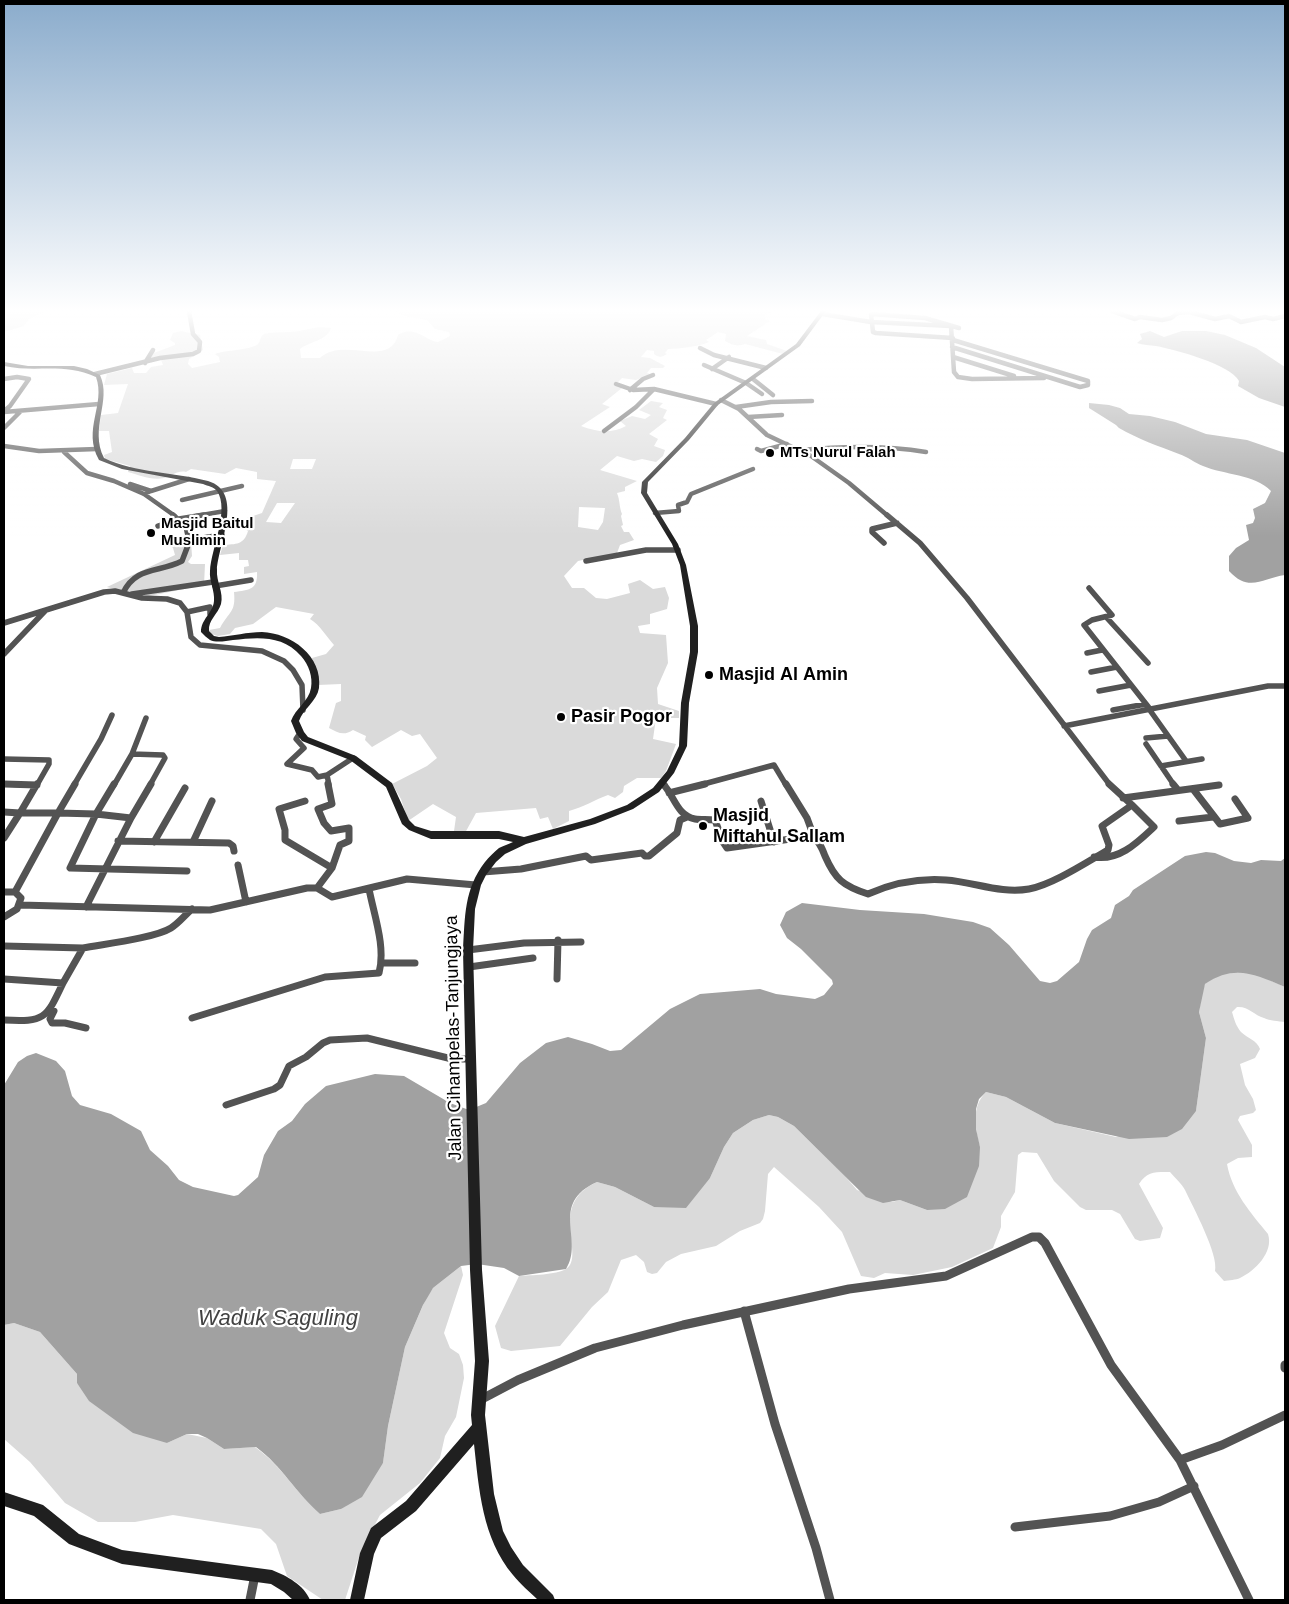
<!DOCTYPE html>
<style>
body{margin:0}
#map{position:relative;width:1289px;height:1604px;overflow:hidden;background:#fff;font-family:Helvetica,sans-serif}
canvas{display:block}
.frame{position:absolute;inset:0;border:5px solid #000;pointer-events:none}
</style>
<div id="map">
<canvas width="1289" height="1604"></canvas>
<div class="frame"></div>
</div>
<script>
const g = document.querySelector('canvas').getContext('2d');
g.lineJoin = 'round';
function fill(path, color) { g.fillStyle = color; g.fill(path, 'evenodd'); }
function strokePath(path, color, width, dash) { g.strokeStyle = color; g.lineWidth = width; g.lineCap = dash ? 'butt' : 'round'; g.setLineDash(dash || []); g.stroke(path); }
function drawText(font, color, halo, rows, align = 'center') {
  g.font = font + ' Helvetica,sans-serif'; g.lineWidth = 4.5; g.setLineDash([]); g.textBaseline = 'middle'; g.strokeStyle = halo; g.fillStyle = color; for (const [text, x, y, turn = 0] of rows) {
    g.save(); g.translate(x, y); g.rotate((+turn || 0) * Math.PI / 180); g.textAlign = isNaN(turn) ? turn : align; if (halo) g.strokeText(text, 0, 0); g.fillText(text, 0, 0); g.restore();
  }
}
const green = new Path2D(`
 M4,311H47L29,319L24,326L4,332Z
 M396,311H773L765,315V319L770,321L747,336L766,340L767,344L787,351L783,354L745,344C737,347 732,345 725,341L726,334L718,332L706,340L709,342C701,346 678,349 668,349L665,353L667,354C662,357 659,358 654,354V351L647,350L641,357L650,358L665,366L663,368H651L647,373L650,374L636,380L622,378L615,385L622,388L602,404L610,407L581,426C597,432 611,434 626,426L620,421L632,416L645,419L651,415L639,410L651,401L663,403L659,407L667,410L663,418L667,420L649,434L658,439L654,446L665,450L663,456L656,462L642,459L634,461L617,456L600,470L637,481L625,487V491L617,493C620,500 619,507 622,514L621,516L623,525L621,526L624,532H629L634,540L620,545L617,553L578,561L564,576L572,588H584L596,598L607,599L630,593L628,584L640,580L653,589L665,587L669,598L667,609L650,614V624L638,626L640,633L666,635L668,663L657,688L658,704L679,711V718H656L653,739L676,744L666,771L661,778H637L624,786L623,792L615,798L608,795C594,800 584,807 569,811V821L553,829L548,817L540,819L536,808L476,813L465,833L454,831L456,817L433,804L408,821L401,799L392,784L427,766L437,758L420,734L412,736L401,730L372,747L365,740L366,736L353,730C344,736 338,733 329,728L336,703L341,701V684L318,685L312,658L326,654L334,645C326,636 320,625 310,619L314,614L276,607L253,624L235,628L230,634L218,636L211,634L209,630L220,628C229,611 236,613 234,592C249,590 258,590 257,572L244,574V567L249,566L248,560H239V553L220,555L223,545C236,544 244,545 248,531L245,529L247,518L262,513L276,481L257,479V472L236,468L225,474L191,469L186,472C177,470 173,476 164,478C152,481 139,475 128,472L130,466L105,459L104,455L112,452L109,431H99L101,415L118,413L128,384L104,385L107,374L132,368L134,373H146L151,367L163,365L160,357L150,358L154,353L175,345V343L170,340L173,333L181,331L200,335L203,350L189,359L188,364L192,368L220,362L219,357L215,354C225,350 252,350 258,344C261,340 260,337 264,334C277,331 288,333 299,331C311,329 319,326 331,328C327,341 310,341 300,349L301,358H320C343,336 389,369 398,335C414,324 424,340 438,342L450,336L449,332L435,329L427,320L404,316ZM293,459H316L312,469H290ZM277,503H295L281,523L266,522ZM579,507L605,508L603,522L598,530L578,527Z
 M191,542L192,556L188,562L191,564H205L204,585L144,597L107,587L175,555L173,548L169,544Z
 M1232,972L1256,974L1285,987V1022C1278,1021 1270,1021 1264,1018C1254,1015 1248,1006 1237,1007L1232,1012C1234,1019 1236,1026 1241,1032C1247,1038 1257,1040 1260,1049L1255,1058L1240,1064L1245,1085L1253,1099L1256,1110L1253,1113L1240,1116L1238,1120L1252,1145V1157L1238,1158L1227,1164C1232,1192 1251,1213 1268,1234C1274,1252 1255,1271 1240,1278C1236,1280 1229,1280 1224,1281L1215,1271C1219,1255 1193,1207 1185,1190C1182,1184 1175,1178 1170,1172C1156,1172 1147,1171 1139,1184L1163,1228L1160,1238L1140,1241L1135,1239L1120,1214L1112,1210H1086L1080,1207L1054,1181L1037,1153L1022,1152L1018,1155L1015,1192L1001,1216V1227L993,1248L952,1267L913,1275L885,1273L874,1278L861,1276L842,1232L819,1207L774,1167L768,1174L765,1211L763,1219L760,1223L740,1231L716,1246L681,1254L666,1262L657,1273L652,1274L647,1272L644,1262L636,1255L621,1260L608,1292L592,1307L560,1346L511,1351L501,1348L495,1326L519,1276C531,1275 556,1275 566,1269C587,1256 546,1205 597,1182L615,1187L654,1207L710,1178L724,1147L733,1133L753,1120L769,1115L778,1117L794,1126L844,1175L857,1190L892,1202L900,1200L927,1210L980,1147C975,1128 971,1107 986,1092L1006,1097L1055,1123L1116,1137L1196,1111L1206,1038L1199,1012L1202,992L1205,984L1216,976Z
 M461,1266L463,1275L444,1333L450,1348L459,1354L463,1365L464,1378L456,1417L445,1436L440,1458L420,1483L380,1515L361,1551L345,1600H323L287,1576L276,1544L261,1529L173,1515L135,1522H98L65,1503L30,1462L4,1439V1325L14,1323L40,1332L77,1374V1383L167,1443L187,1434L207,1438L224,1449L255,1447C282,1466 295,1492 320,1514L341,1509L383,1463L388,1426L405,1347L427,1296L433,1288Z`);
const water = new Path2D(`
 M1150,331L1164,337L1182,331H1206L1225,335L1256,348L1285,367V407L1259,398L1238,386L1239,381C1230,364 1176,350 1156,346C1150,345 1143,345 1137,343L1142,339L1140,334Z
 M1089,403L1109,405L1120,408L1129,414L1150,416L1175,422L1206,434L1247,440L1285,453V575C1263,578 1249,593 1229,571V556L1236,548L1249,540L1246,525L1253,523L1255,518L1253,509L1265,503L1271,491C1255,474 1224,475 1203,466C1195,463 1188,457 1179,454C1158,446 1138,439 1119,428L1116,425L1089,408Z
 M1206,852L1215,853L1234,861L1251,863L1261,860L1281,861L1285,858V987C1255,974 1234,964 1205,984L1199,1012L1206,1038L1196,1111L1182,1129L1167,1137L1129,1139L1055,1123L1006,1097L986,1092L979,1099L976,1109V1129L980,1147L979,1166L967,1197L945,1209L927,1210L900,1200L883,1203L866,1197L794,1126L778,1117L769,1115L753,1120L733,1133L724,1147L710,1178L686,1208L654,1207L615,1187L597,1182C548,1204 585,1240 566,1269L519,1276L504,1268L477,1264L461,1266L433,1288L423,1305L405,1347L388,1426L383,1463L362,1497L341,1509L320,1514C295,1492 282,1466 256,1447L224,1449L207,1438L198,1434H187L167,1443L133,1433L89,1401L77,1383V1374L40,1332L14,1323L4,1325V1085L18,1062L27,1056L36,1053L56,1061L65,1071L72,1096L80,1105L111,1114L141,1131L150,1150L168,1166L179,1180L193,1187L234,1196L238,1195L258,1177L264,1155L278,1131L292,1121L305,1104L326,1086L375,1074L404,1076L450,1103L469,1110L486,1103L520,1063L546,1043L568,1037L592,1044L610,1051L621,1050L670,1009L700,994L760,989L776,994L815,999L824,995L833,984L832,980L801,949L787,938L780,925L786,912L802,903L860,910L924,914L973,922L990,928L1009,945L1040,981L1050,983L1057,981L1079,962L1087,939L1092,930L1111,918L1115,905L1129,896L1133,890L1185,856Z`);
const streetFar3 = new Path2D(`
 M1112,311L1135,319L1140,317L1162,320L1171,318L1178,313L1189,312L1215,319L1229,316L1241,322L1265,317L1273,319L1285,316
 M822,314L871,322L951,326L954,372L958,377L972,379L1044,378
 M953,338L876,333L873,332L871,314L925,318L959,328
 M952,347L1080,387L1088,385V381L953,340
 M700,348L714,355L766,368
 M953,357L1014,376
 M145,363L153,350
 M704,365L746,383L762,394
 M712,369L729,357
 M95,374L160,358L193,354L199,351L200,342L193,334L189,311
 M4,379L17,377L29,379L10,406L4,411
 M753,379L773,395
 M616,384L633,390L654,389
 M630,390L643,379L653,375
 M721,400L739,409L767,435L811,456L849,483L888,516
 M736,407L771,402L812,401
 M4,412L99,404
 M748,417L782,415
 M4,428L20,412
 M604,431L636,407L654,389L716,404
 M4,446L39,451L97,449
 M757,449L761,451L787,444
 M801,450C843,446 884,445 926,452
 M64,452L87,473L114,481L144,494L175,516
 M130,484L151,491L144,494
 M151,491L189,479
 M182,500L242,486
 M655,513L679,511L678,505L687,502L691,494L753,469
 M196,516L225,511`);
const streetFar2 = new Path2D(`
 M173,515L186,527L189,540L222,535
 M887,515L920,543L967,598L1110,785
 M158,526L179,519L204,515
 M884,543L872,532V529L897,523
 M586,561L646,550H678
 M215,586L251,580
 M1089,588L1112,615L1092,620L1084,625L1150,709
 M123,593C136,566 159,573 182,561L190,540
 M132,594L213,582
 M187,612L210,607V614
 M1107,618L1148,663
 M4,623L104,592L115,591L142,598L167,599L180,603L187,612L191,637L200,645L262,651L284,661L293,670L302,685L303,710
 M1087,653L1102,650
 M4,654L45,611
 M1091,672L1117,667
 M1099,691L1131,685
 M1149,709L1186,761
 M1113,710L1146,704
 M1064,726L1268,686H1285
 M300,733L296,739L304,748L287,764L312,770L318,777L327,775L329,785
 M1146,738L1168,736
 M1146,744L1174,785
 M132,754L146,718
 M4,759L49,760V764L37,785
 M1161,766L1202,759
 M327,775L353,758
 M663,783L665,785
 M4,784L29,785
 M74,785L101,739L112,715
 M114,785L132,754L163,755L165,758L150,785
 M700,785L774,765L786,785`);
const streetFar1 = new Path2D(`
 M4,784L37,785
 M75,784L58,813L96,814
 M663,784C674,795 677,816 695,819C701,820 708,819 715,820L723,842L727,848L812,836C819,841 822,848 825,856C835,879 843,886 868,894C893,883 919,878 946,880C974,882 1001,894 1029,889C1052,885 1087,862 1108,850L1109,845L1102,826L1132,805L1109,784
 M786,784L807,818L814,837
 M1173,784L1178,790
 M1193,789L1220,824L1248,818L1235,799
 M669,793L705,784
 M1123,798L1219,785
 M305,801L279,809L285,830V840L332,868
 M761,801L774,842
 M4,812L20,813L4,838
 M96,814L131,818L151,784
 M96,814L70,868L187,871
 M96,814L114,784
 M1179,821L1213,817
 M118,841L229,843L233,846L234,851
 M154,842L185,788
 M193,842L212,801
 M1094,857C1119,861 1137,843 1154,827L1132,805
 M238,865L246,902
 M483,872L521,869L586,856L591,860L642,853L645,856H649L677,833L680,820L687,817
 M317,888L332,868L340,845L349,841V828L331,831L324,823L318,809L332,804L328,784
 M4,892H15L21,898L17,909L4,917
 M15,892L58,813H20L37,784
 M20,905L210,910L307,888H317L332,897L407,879L476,885
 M86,907L131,818
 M4,946L83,948L63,983L4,979
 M83,948C104,944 155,938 171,928C179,923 185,915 192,909
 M468,950L524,943L581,942
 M381,963H415
 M469,967L533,958
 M557,979L558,940
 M51,1009L54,1011L50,1019L52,1023H65L86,1028
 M192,1018L325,977L379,973C386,947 374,915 369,889
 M4,1020C45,1022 46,1019 63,983
 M226,1105L274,1089L280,1085L289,1066L306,1057L323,1043L330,1040L367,1038L452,1059H472`);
const street = new Path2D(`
 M744,1311L775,1424L816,1548L830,1600
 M1285,1365V1368
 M480,1400L518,1380L595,1348L683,1325L849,1289L946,1276L1032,1237H1039L1045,1243L1111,1365L1180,1460L1249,1600
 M1180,1460L1222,1445L1285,1415
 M1015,1527L1110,1516L1159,1502L1194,1486
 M250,1600L255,1575`);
const secondary = new Path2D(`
 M821,311H826L800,346L718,405L689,440L648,482L647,493L678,544L686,565L698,626V652L689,703L687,746L674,773L659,792L633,809L595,824L526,844L505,854L496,862L486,875L481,885L475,909L473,950L482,1270L489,1361L485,1415L494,1494L503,1531L511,1547L523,1565L553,1595L555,1600H538C530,1592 520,1584 513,1575C482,1538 479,1489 474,1444L416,1511L381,1538L374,1554L364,1600H350L360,1553L371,1528L406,1501L472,1425L471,1415L475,1361L470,1270L463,950C465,917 464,889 485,862C489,857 494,852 499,848C503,846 509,844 513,842L499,839H431L409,830L402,824L386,787L350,760L302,741L296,733L291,721C295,709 309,701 311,688C313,677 309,665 301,656C283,635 258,637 233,640C226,641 216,643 210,640C207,638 204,635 201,632C201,619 213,613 214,601C215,591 209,581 210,571C211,549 230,510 217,491C214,487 208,486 203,484L122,469L99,460C82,429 106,405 96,377C63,362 37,373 4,366V362L28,366H74L87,369L100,375C112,401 89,428 104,458C136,473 173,472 208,481C245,492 218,545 217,570C216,581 224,593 221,604C218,614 208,620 209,631L214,636L219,637C233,636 247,632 262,632C291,633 323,656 319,688C317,701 303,709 299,721L304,732L308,737L356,756L392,783L409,820L415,826L431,831H499L524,837L590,819L627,805L653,788L667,771L679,746L681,703L690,652V626L680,565L672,544L641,493L642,482L685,438L714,403L796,344Z
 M4,1492L43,1505L79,1534L122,1550L272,1570C287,1576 304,1585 310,1600H293L284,1592L271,1584L122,1564L69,1544L34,1516L4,1506Z`);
const markers = [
 [770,453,5,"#000"],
 [151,533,5,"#000"],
 [709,675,5,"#000"],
 [561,717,5,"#000"],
 [703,826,5,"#000"]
];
const farPoinames = [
 ["MTs Nurul Falah",780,453],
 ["Masjid Baitul",161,524],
 ["Muslimin",161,541]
];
const poiNames = [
 ["Masjid Al Amin",719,675],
 ["Pasir Pogor",571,717],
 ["Masjid",713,816],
 ["Miftahul Sallam",713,837]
];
const streetNames = [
 ["Jalan Cihampelas-Tanjungjaya",454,1038,-91]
];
const nearWaternames = [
 ["Waduk Saguling",278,1319]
];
fill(green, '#dadada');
fill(water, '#a1a1a1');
strokePath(streetFar3, '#535353', 4.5);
strokePath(streetFar2, '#535353', 5.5);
strokePath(streetFar1, '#535353', 7);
strokePath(street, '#535353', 9);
fill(secondary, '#202020');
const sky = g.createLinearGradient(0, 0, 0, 536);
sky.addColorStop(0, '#8baccc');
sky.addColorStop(0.58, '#fff');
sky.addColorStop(1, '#ffffff00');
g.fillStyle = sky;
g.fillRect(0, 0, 1289, 536);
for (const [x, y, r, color] of markers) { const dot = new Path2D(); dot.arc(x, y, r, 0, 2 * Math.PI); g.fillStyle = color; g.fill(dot); strokePath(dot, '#fff', 2); }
drawText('bold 15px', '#000', '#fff', farPoinames, 'left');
drawText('bold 18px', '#000', '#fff', poiNames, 'left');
drawText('18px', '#000', '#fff', streetNames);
drawText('italic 22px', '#424242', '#fff', nearWaternames);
</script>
